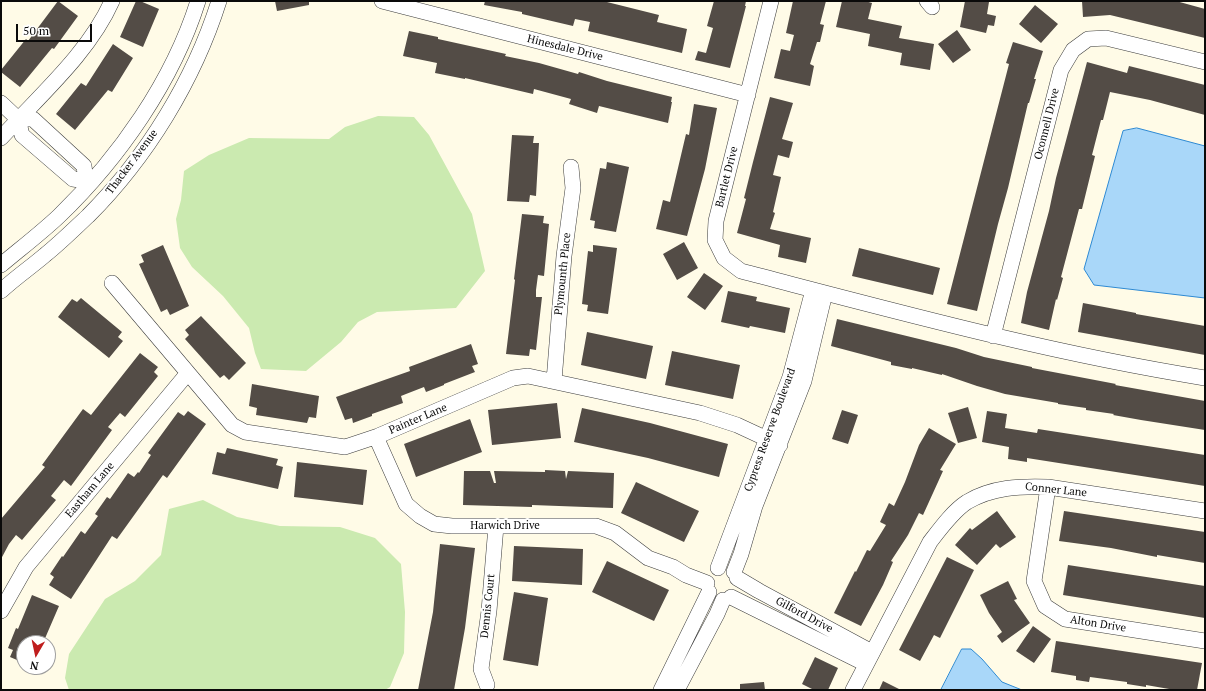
<!DOCTYPE html>
<style>
body{margin:0}
#map{position:relative;width:1206px;height:691px;overflow:hidden;background:#fffbe7;font-family:"PT Serif",serif}
canvas{display:block}
.frame{position:absolute;inset:0;border:2px solid #0a0a0a;pointer-events:none}
.north{position:absolute;left:16px;top:635px;width:40px;height:40px;box-sizing:border-box;background:#fff;border:1px solid #9d9d9d;border-radius:50%;rotate:189deg;font-size:11px;font-weight:700;line-height:16px;text-align:center;color:#0a0a0a}
.north::after{content:'';display:block;margin:auto;width:14px;height:18px;background:#bf1d1d;clip-path:polygon(50% 0,100% 100%,50% 72%,0 100%)}
.scale{position:absolute;left:16px;top:24px;width:76px;height:18px;box-sizing:border-box;border:2px solid #0a0a0a;border-top:0;padding-left:5px;font-size:12px;line-height:14px;white-space:nowrap;color:#0a0a0a;-webkit-text-stroke:3px #fff;paint-order:stroke}
</style>
<div id="map">
<canvas width="1206" height="691"></canvas>
<div class="frame"></div>
<div class="north">N</div>
<div class="scale">50 m</div>
</div>
<script>
const g = document.querySelector('canvas').getContext('2d');
g.lineJoin = 'round';
function fill(path, color) { g.fillStyle = color; g.fill(path, 'evenodd'); }
function strokePath(path, color, width, dash) { g.strokeStyle = color; g.lineWidth = width; g.lineCap = dash ? 'butt' : 'round'; g.setLineDash(dash || []); g.stroke(path); }
function drawText(font, color, halo, rows, align = 'center') {
  g.font = font + ' "PT Serif",serif'; g.lineWidth = 4; g.setLineDash([]); g.textBaseline = 'middle'; g.strokeStyle = halo; g.fillStyle = color; for (const [text, x, y, turn = 0] of rows) {
    g.save(); g.translate(x, y); g.rotate((+turn || 0) * Math.PI / 180); g.textAlign = isNaN(turn) ? turn : align; if (halo) g.strokeText(text, 0, 0); g.fillText(text, 0, 0); g.restore();
  }
}
const green = new Path2D(`
 M378,116L414,117L429,135L472,214L485,271L456,308L377,312L358,322L341,342L306,371L261,369L255,353L249,328L223,296L192,267L180,248L176,219L181,200L184,171L209,155L249,138L329,139L345,127Z
 M203,500L237,517L280,526L340,527L375,538L401,564L405,612L404,653L390,687L385,690H69L65,678L69,654L105,599L135,581L161,555L169,509Z`);
const water = new Path2D(`
 M1137,128L1205,146V298L1094,285L1084,269L1123,131Z
 M962,649H971L982,659L1002,682L1022,690H941Z`);
const building = new Path2D(`
 M58,1L78,16L54,49L52,48L20,87L1,72V70L26,39L28,41Z
 M136,1H140L159,9L143,47L120,37Z
 M275,1H309V5L277,11Z
 M485,1H603L659,15L657,22L687,29L682,53L588,31L590,22L575,19L573,26L522,14V12L484,5Z
 M714,1H746L745,6H746L730,68L695,60L698,51L706,53L713,28L707,26Z
 M793,1H826L820,24L824,25L820,42H817L810,64L814,66L810,86L774,78L781,49L790,51L794,35L786,33Z
 M842,1H865L872,3L868,19L902,26L899,38L934,44L930,70L900,65L902,53L868,46L870,34L836,27Z
 M965,1L989,2L987,14L996,16L994,26L988,25L986,33L960,27Z
 M1082,1H1176L1205,9V38L1110,15L1083,17Z
 M1035,5L1058,24L1041,43L1019,24Z
 M957,30L971,50L953,63L938,44Z
 M409,31L438,37V39L506,54L505,56L539,63L578,74L579,72L607,81L672,97L671,102H672L668,123L599,106L597,113L569,104L571,99L534,89L533,94L465,78V79L435,73L437,63L403,56Z
 M1013,42L1043,51L1034,79H1036L1029,103H1028L1008,188L998,224L977,311L947,304L1009,64L1006,63Z
 M113,44L133,58L112,92L108,90L75,130L56,114L81,83L86,86Z
 M1087,62L1127,73L1129,66L1205,85V115L1150,100L1110,92L1103,120H1101L1092,155L1095,156L1082,209H1079L1061,277L1063,278L1057,300L1056,299L1049,330L1021,323L1027,292L1049,211L1056,178Z
 M770,97L793,103L782,139L793,142L789,158L778,155L773,175L781,177L773,212L775,213L770,229L811,238L806,263L778,257L780,245L737,233L746,199L744,198L753,162Z
 M694,104L717,108L705,169L687,236L656,229L663,200L670,202L686,134L689,135Z
 M512,135L534,136L533,143H539L536,196L530,195L529,202L507,201Z
 M607,162L629,167L616,232L594,228L595,221L590,220L600,168L606,169Z
 M522,214L544,216L543,223L549,224L544,276L538,275L536,290V297H542L536,350L530,349L529,356L506,354L515,280L514,279Z
 M684,242L698,268L677,280L663,254Z
 M163,245L189,306L170,315L167,309L161,312L139,264L144,262L141,255Z
 M593,245L617,248L608,314L587,311L588,305L582,304L588,251L593,252Z
 M859,248L940,268L933,295L852,276Z
 M704,273L723,286L705,310L687,297Z
 M728,291L757,297L756,301L790,308L785,333L750,326L749,328L721,322Z
 M81,298L122,332L118,337L123,341L109,358L58,317L72,299L77,302Z
 M1083,303L1136,313V314L1205,326V355L1078,332Z
 M201,316L246,363L229,380L224,375L220,378L185,339L189,335L185,330Z
 M837,319L956,348L984,357L1032,367V368L1116,384L1115,385L1205,401V430L1141,420L1113,415L1114,414L1086,410V408L1058,404V403L1005,394L977,386L942,374V375L912,368V369L891,365V362L831,346Z
 M587,332L653,346L646,379L581,365Z
 M471,344L478,364L472,366L475,372L444,384V385L426,392L424,387L406,394L401,396L403,403L372,414V416L353,423L352,418L345,420L336,397L410,371L409,367Z
 M672,351L740,365L733,399L665,385Z
 M140,353L158,367L154,372L158,376L125,417L120,413L108,427L112,430L71,486L64,480L51,496L56,500L22,540L16,535L9,544L1,559V519L45,467L42,465L83,409L91,415Z
 M252,384L319,396L316,418L309,417L307,423L256,415L257,408L249,406Z
 M557,403L561,438L492,445L488,410Z
 M968,407L977,438L958,443L948,413Z
 M582,408L650,423L728,444L719,477L648,458L574,442Z
 M842,410L858,415L848,444L832,439Z
 M188,411L206,424L167,478L163,475L117,539L112,536L71,599L49,585L54,577L50,574L62,556L63,557L81,531L85,534L98,516L95,514L107,497L110,499L128,473L134,477L138,472L139,473L151,455L148,453L178,412L184,416Z
 M987,411L1007,414L1005,428L1037,433L1038,429L1205,455V486L1027,458V462L1008,459L1009,447L982,442Z
 M470,419L482,452L416,477L404,444Z
 M929,428L956,444L940,470L943,471L923,515L919,513L908,535L891,561L893,562L883,585L861,626L834,613L855,571L856,572L867,550L870,551L886,525L880,522L889,503L894,506L905,482L919,445Z
 M227,448L278,459L276,465L283,467L278,489L212,474L217,452L225,454Z
 M297,462L367,470L363,505L294,497Z
 M545,470L565,471L566,479L568,471L614,473L613,508L532,505V507L463,505L464,471H490L494,483H496L494,471L545,472Z
 M636,482L699,511L684,542L621,513Z
 M997,511L1016,537L1000,548L996,544L977,565L955,545L970,528L972,530Z
 M1064,511L1205,532V563L1157,555V557L1111,548L1059,541Z
 M440,544L475,548L465,628L454,690H418L433,612Z
 M514,546L583,549L582,585L512,581Z
 M947,557L974,570L940,638L934,635L920,661L899,650Z
 M607,561L669,590L654,621L592,592Z
 M1068,565L1205,586V618L1063,595Z
 M1008,581L1017,599L1014,600L1030,623L1002,643L997,636L1002,632L989,613L980,595Z
 M514,592L548,598L538,666L503,660Z
 M32,595L59,606L43,643H24V663L10,657L13,650L8,648L16,628L18,629Z
 M1033,626L1051,639L1034,663L1016,651Z
 M1056,641L1202,663L1197,690H1175L1146,685V687L1127,684V682L1090,677L1089,682L1076,680V676L1051,672Z
 M815,657L838,668L828,690H814L802,684Z
 M883,681L901,690H879Z
 M764,682L765,690H740V684Z`);
const minor = new Path2D(`
 M382,1L748,95
 M771,1L716,221L715,240L724,258L741,271C895,311 1048,353 1205,378
 M927,1L932,7
 M1,103L18,119L22,135L73,179L86,181L84,166L33,119H18
 M1,138C39,96 89,53 112,1
 M1,265C20,249 41,233 59,216C119,158 173,81 198,1
 M112,283L232,425L245,432L345,447L378,436L513,378L528,376L700,413L737,425L780,445
 M1,291C15,278 31,267 45,255C60,243 74,229 88,216C147,157 194,80 219,1
 M993,336L1061,70L1073,50L1088,39L1106,38L1205,62
 M554,381L564,256L573,188L571,167
 M376,437L406,504L420,516L434,524L452,526H596L615,533L648,558L673,567L686,575L707,583
 M1048,487L1034,581L1045,606L1065,619L1205,641
 M718,568L790,377L813,290
 M734,572L741,554L755,506L804,381L825,293
 M737,578L759,591L872,652
 M731,597L866,664
 M1,611L26,567L187,374
 M487,685L481,669L489,611L496,526
 M661,690L709,592
 M677,690L717,614L723,600
 M853,690L930,542C940,529 953,511 967,502C992,487 1020,486 1048,487L1205,511`);
const streetNames = [
 ["Hinesdale Drive",565,48,14],
 ["Oconnell Drive",1047,124,-76],
 ["Thacker Avenue",132,162,-53],
 ["Bartlet Drive",727,177,-76],
 ["Plymounth Place",563,274,-84],
 ["Painter Lane",418,419,-23],
 ["Cypress Reserve Boulevard",770,430,-70],
 ["Eastham Lane",90,490,-50],
 ["Conner Lane",1056,490,6],
 ["Harwich Drive",505,526],
 ["Dennis Court",488,606,-84],
 ["Gilford Drive",804,615,28],
 ["Alton Drive",1098,624,9]
];
fill(green, '#cbeab0');
fill(water, '#a9d7f9');
strokePath(water, '#2d89d3', 1);
fill(building, '#534c46');
strokePath(minor, '#3d3d3d', 16);
strokePath(minor, '#fff', 15);
drawText('11px', '#0a0a0a', '#fff', streetNames);
</script>
